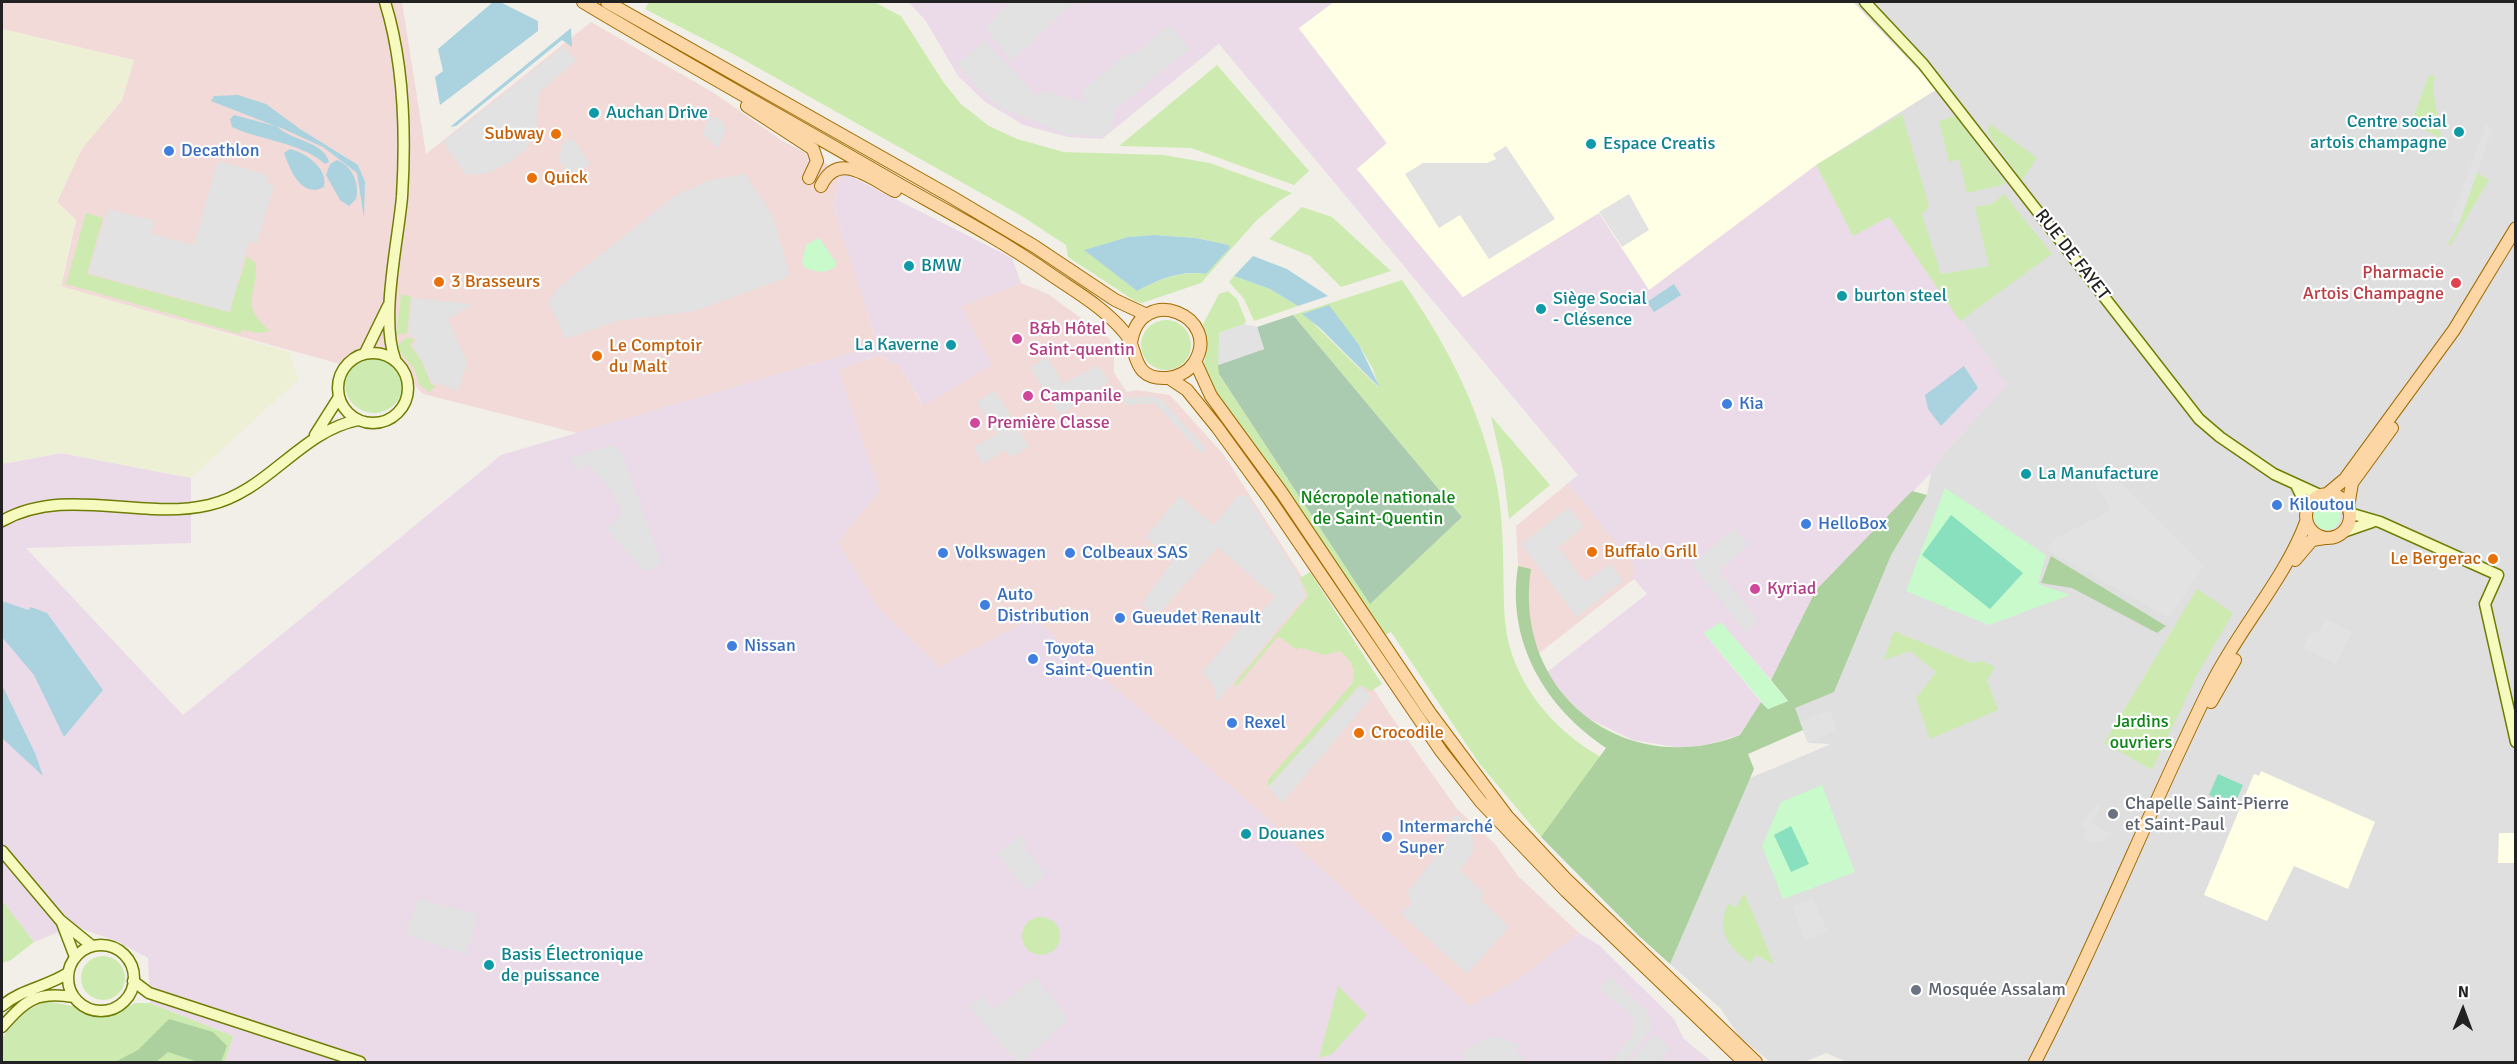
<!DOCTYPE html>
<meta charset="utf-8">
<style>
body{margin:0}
#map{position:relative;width:2517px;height:1064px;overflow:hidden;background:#f2efe9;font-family:Signika,sans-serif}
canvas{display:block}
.frame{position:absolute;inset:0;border:3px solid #222;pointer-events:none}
.north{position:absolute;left:2433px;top:980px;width:60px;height:60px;-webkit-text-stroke:4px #fff;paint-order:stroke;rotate:1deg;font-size:16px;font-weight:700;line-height:24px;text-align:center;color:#222}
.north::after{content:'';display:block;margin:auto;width:21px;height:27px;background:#222;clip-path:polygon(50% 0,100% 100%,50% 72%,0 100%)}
</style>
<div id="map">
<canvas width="2517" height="1064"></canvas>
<div class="frame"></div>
<div class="north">N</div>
</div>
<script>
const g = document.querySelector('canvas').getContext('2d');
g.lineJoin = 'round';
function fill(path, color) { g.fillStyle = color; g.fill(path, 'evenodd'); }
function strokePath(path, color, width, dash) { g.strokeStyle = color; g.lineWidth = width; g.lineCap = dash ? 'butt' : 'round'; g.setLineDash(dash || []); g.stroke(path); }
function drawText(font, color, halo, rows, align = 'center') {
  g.font = font + ' Signika,sans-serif'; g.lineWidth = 4.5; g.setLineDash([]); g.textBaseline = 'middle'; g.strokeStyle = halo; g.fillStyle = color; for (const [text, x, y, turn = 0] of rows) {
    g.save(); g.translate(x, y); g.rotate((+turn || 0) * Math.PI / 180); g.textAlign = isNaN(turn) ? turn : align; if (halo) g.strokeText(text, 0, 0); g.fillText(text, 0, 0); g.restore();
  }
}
const residential = new Path2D(`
 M1852,2H2515V1062H1847L1826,1053L1804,1062H1770L1739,1036L1721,1009L1670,964L1748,779L1831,744L1808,743L1794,708L1927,495L1931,473L1944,453L2007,385L1890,217L1816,165L1937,89Z`);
const commercial = new Path2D(`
 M2,2H402L426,154L591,22L714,93L781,140L842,172L833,205L878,345L577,433L423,394L380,347L340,364L61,287L76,220L57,202L81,149L122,100L133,60L2,29Z
 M1021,283L1048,294L1110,339L1114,352V373L1127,392L1136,390L1170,395L1224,455L1387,710L1457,809L1495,844L1518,876L1579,933L1523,976L1470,1007L940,667L879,609L838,542V370L879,355L900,366L922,405L961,307Z
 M1568,483L1634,564V579L1533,658L1520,602L1516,526Z`);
const industrial = new Path2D(`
 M908,2H1334L1299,29L1387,144L1357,169L1463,297L1599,212L1649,289L1816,165L1853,235L1889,217L2008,385L1944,453L1931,473L1816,590L1771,680L1721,623L1704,633L1761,702L1740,735L1705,745L1681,748L1633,740L1587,718L1565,697L1547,672L1647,594L1634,579L1633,564L1568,483L1578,475L1219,44L1102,139L1068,137L1023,125L984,101L958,76L926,21Z
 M842,172L1012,258L1021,283L961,307L992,365L923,406L900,366L879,355L838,370L880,490L838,542L879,609L940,667L1033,618L1248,801L1470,1007L1523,976L1579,933L1599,945L1674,1019L1683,1038L1712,1062H225L233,1036L150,1003L148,958L116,941L74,926L34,942L2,900V464L61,453L191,478V543L26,548L183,715L501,455L878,345L833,205Z`);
const education = new Path2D(`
 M1334,2H1853L1937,89L1816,165L1649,290L1599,213L1463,297L1357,169L1387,143L1299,28Z
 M2261,771L2375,822L2348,889L2294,866L2267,921L2204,895L2254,774L2259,776Z
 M2499,833H2515V863H2498Z`);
const farmland = new Path2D(`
 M2,29L134,60L122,100L82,149L57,202L76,220L61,286L290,352L298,380L191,478L61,453L2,464Z`);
const grass = new Path2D(`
 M649,2H874L901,16L944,83L961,104L989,126L1017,139L1064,152L1163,155L1210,163L1292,193L1279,201L1256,221L1201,283L1142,303L1135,301L1068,257L1066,245L1020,215L735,55L645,9ZM1154,235L1196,238L1229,245L1230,248L1206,274C1181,271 1160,279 1137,291L1085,250L1128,237Z
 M1217,65L1309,171L1294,185L1191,148L1119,146Z
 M2429,75L2435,76L2433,88L2441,138L2411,123Z
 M1902,114L1929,206L1922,215L1941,274L1989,266L1975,207L1992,204L2004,194L2052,254L1960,321L1889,217L1853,236L1816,165Z
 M1955,116L2006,184L1967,193L1959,159L1949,162L1939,121Z
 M1989,123L2037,158L2022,180L1988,133Z
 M2477,173L2489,180L2450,246L2448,244L2459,224Z
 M1302,207L1332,217L1391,271L1341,287L1310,256L1269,239Z
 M86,213L103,218L87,274L229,312L247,256L256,264C257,299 239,303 270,331L259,333L242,330L240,334L66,284Z
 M1234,276L1270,289L1298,306L1254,321L1244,299L1229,282Z
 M1402,280C1445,342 1475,398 1494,472C1506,520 1502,572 1505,621C1510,679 1552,730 1601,757L1541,837L1479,763L1391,632L1385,635L1293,498L1214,390L1204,364L1207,345L1203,324L1219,294L1228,291L1237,299L1246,321L1244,324L1219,333V374L1370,603L1462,517L1293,315ZM1305,315L1356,340L1373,369L1379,388Z
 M401,295L411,296L407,333L396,335Z
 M1141 345a25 25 0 1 1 50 0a25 25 0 1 1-50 0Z
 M407,337L415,340L410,345L421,360L431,384L436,386L429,392L419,384L415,370L396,347Z
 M345 384a29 29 0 1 1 58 0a29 29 0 1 1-58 0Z
 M1491,416L1550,485L1509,519L1503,470Z
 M1310,572L1382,684L1371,691L1360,685L1268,787V780L1352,684C1356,668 1352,661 1340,651L1324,655L1299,647L1297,650L1278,636L1237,686L1234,684L1308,596L1300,578Z
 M2197,589L2233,613L2197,675L2152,770L2104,743Z
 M1894,631L1972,663L1982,661L1995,667L1987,680L1998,710L1930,739L1916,698L1936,672L1910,651L1884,660Z
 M1744,892L1774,964L1755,955L1751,963C1728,948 1716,931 1728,904L1737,907Z
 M2,900L34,942L11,960L2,963Z
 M1022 936a19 19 0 1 1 38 0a19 19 0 1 1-38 0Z
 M81 978a22 22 0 1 1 44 0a22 22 0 1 1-44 0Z
 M1338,986L1367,1015L1332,1054L1319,1058Z
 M46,1001L73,1006L91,1016L115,1015L135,1003H150L233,1036L225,1062H2V1038L22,1013Z`);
const forest = new Path2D(`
 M1912,491L1927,495L1891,555L1834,692L1795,708L1803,730L1748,754L1754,769L1670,964L1639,936L1541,837L1606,748C1545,707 1506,642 1518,566L1531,569C1512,692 1624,781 1740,735L1761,702L1768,709L1788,701L1771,680L1816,590Z
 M2051,556L2166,626L2157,633L2072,588L2041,583Z
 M169,1019L213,1032L227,1046L221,1062H198L168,1052L156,1062H115L138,1050Z`);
const cemetery = new Path2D(`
 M1293,315L1462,517L1370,604L1219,374L1218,365L1264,349L1257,327Z`);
const park = new Path2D(`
 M819,238L836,262V267C824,274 817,272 805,268L802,262L806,245Z
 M1945,488L2046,555L2038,584L2070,595L1989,625L1906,591Z
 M2314 517a13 13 0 1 1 26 0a13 13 0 1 1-26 0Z
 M1721,622L1788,701L1768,709L1704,633Z
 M1822,785L1855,872L1783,899L1762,846L1781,802Z`);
const pitch = new Path2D(`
 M1951,515L2023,573L1990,609L1922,555Z
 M2218,774L2243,785L2234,806L2209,795Z
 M1791,826L1809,864L1791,872L1774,835Z`);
const parking = new Path2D(`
 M1011,2H1074L1012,61L985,28Z
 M1169,25L1190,49L1115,110L1112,129L1101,137L1066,134L1001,108L985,95L957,64L985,41L1037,96L1044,91L1088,103L1080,92L1129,52L1132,56Z
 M564,46L576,61L539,92L537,125L526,149L509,163L488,173L466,175L443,142Z
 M715,117L722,121L726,130L718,148L703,135L708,119Z
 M2486,125L2493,128L2459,224L2450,221Z
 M572,138L591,164L572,177L558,159L563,143Z
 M1506,146L1555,219L1489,259L1460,215L1439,228L1405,174L1423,163H1487L1496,159L1493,154Z
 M218,161L268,175L266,182L274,185L257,243L248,242L230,312L88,273L108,209L155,221L151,234L194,245Z
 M745,174L773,216L789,273L786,278L695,311L618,321L566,339L548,301L558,288L676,195L710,180Z
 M1629,194L1649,230L1622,247L1599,212Z
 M412,298L473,304L448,319L467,363L458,391L437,383L433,384L413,345L418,339L409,335Z
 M1244,324L1257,327L1264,349L1218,365L1219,333Z
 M1047,357L1063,384L1098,365L1109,382L1060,415L1030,367Z
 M995,390L1029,447L1011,457L1005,450L983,464L973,447L997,434L977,402Z
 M1153,396L1163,401L1206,449L1202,454L1155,403L1125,405L1123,398Z
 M612,445L621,451L662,564L645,572L607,529L623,513L612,491L589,465L576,471L570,457Z
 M2112,473L2204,566L2169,618L2047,550L2051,541L2111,510L2092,477Z
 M1179,496L1214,525L1238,496H1247L1298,575L1305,596L1217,702L1214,686L1202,672L1257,608L1260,613L1275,597L1218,547L1156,617L1141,604L1173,561L1146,537Z
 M1569,507L1584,527L1558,547L1585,582L1610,564L1623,581L1577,617L1521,544Z
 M1734,528L1748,544L1720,571L1758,621L1747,633L1692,565Z
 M2325,619L2352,632L2336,664L2303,648L2312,630L2318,633Z
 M1361,685L1371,698L1282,803L1268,787Z
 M1830,710L1837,731L1808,743L1800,721Z
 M2095,805L2100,807L2091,824L2113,834L2107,841L2092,842L2082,838L2086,830L2081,826Z
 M1460,815L1473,839V853L1460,870L1484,893L1481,900L1509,927L1467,974L1401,914L1406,907L1412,905L1408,891L1447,843L1444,839L1456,826L1452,817Z
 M1020,836L1027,844L1024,847L1046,875L1027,891L997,854Z
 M418,899L478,914L466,955L406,934Z
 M1813,899L1828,932L1805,940L1792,906Z
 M1036,977L1068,1019L1022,1062H1017L969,1006L982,996L994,1009Z
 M1610,977L1646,1010L1653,1027L1626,1062H1610L1631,1037L1634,1022L1632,1016L1599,988Z
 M1654,1034L1671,1049L1659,1062H1630Z
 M1495,1036L1519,1045L1515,1052L1524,1056L1523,1062H1481L1479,1059L1475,1062H1461L1467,1058L1463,1053L1479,1041Z`);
const water = new Path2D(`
 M493,2H500L538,21V31L440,105L435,77L443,71L438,49Z
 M571,28L572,47L562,40L456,126L450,127Z
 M238,95L266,104L300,129L358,165L365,182L364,218L357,173L323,147L277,126C290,141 324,141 329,162L325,164C300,142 262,141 232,127L230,119L234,115L275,126L211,101L214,96Z
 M290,149C306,153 328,168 324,187C302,199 290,170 284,153Z
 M337,160C352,166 360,183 356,199L349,206L340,200L326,175L330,164Z
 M1154,235L1196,238L1229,245L1230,248L1206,274C1181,270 1160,279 1137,291L1084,250L1128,237Z
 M1253,256L1287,269L1328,296L1298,306L1270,289L1234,276Z
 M1674,284L1681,295L1654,312L1647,302Z
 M1329,305L1359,345L1380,388L1320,328L1302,314Z
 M1964,366L1978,388L1941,426L1928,409L1925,395Z
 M2,601L28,610L31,607L47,613L103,690L64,737L34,675L2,637Z
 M2,685L35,753L43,776L2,738Z`);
const secondary = new Path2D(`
 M385,2C404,63 406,133 402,197C398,242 380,319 395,359
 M1865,2L1923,64L2199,419L2220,437L2274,474L2320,495
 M338 388a35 35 0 1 1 70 0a35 35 0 1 1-70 0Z
 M365,353L388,306
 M315,435L339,397
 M2297,487L2307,507
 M2349,513L2380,522L2498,575L2485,604L2516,742
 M2,521C66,485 140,521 209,505C268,492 299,432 358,420
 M2343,532L2372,522
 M2,851L60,920L92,946
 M62,923L75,957
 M68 978a33 33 0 1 1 66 0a33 33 0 1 1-66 0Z
 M133,981L149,993L360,1062
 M2,1006C21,989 47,987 68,973
 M2,1027C26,1000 36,991 74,997`);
const primary = new Path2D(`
 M583,2C688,65 795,124 902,186C952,214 1003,241 1050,274C1076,292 1105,308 1125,333C1139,349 1130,380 1167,378C1177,377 1188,372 1194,363C1224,317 1140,281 1131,343
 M607,2L950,196L1034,246L1115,300L1147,315
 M747,106L813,149L817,161L809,178
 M821,186C838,150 870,178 895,191
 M1195,361L1211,396L1282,493L1430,713L1507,816L1566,879L1756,1062
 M1169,378L1187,390L1217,427L1270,500L1441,751L1481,802L1566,891L1744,1062
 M2327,494L2345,479L2454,330L2516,228
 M2306 516a22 22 0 1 1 44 0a22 22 0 1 1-44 0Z
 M2348,507L2352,483L2392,428
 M2295,560L2312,540L2325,538
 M2211,702L2235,660
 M2035,1062C2099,938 2150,808 2212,683C2239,629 2286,577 2306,522`);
const markers = [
 [594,113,6,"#0f9aa8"],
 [2459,132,6,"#0f9aa8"],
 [556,134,6,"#e8710a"],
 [1591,144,6,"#0f9aa8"],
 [169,151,6,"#3f7fe0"],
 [532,178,6,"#e8710a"],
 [909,266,6,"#0f9aa8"],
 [439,282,6,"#e8710a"],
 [2456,283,6,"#e0444e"],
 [1842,296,6,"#0f9aa8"],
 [1541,309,6,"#0f9aa8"],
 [1017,339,6,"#d1479c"],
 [951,345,6,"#0f9aa8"],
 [597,356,6,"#e8710a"],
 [1028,396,6,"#d1479c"],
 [1727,404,6,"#3f7fe0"],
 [975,423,6,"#d1479c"],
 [2026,474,6,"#0f9aa8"],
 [2277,505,6,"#3f7fe0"],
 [1806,524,6,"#3f7fe0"],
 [1592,552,6,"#e8710a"],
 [943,553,6,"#3f7fe0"],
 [1070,553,6,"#3f7fe0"],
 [2493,559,6,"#e8710a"],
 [1755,589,6,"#d1479c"],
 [985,605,6,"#3f7fe0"],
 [1120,618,6,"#3f7fe0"],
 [732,646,6,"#3f7fe0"],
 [1033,659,6,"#3f7fe0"],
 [1232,723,6,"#3f7fe0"],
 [1359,733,6,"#e8710a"],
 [2113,814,6,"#6b7280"],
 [1246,834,6,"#0f9aa8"],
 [1387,837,6,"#3f7fe0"],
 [489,965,6,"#0f9aa8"],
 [1916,990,6,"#6b7280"]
];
const cultureNames = [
 ["Auchan Drive",606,113],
 ["Centre social",2447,122,"right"],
 ["artois champagne",2447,143,"right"],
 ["Espace Creatis",1603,144],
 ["BMW",921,266],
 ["burton steel",1854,296],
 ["Siège Social",1553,299],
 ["- Clésence",1553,320],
 ["La Kaverne",939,345,"right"],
 ["La Manufacture",2038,474],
 ["Douanes",1258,834],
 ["Basis Électronique",501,955],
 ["de puissance",501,976]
];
const foodNames = [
 ["Subway",544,134,"right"],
 ["Quick",544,178],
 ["3 Brasseurs",451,282],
 ["Le Comptoir",609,346],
 ["du Malt",609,367],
 ["Buffalo Grill",1604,552],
 ["Le Bergerac",2481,559,"right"],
 ["Crocodile",1371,733]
];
const shopNames = [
 ["Decathlon",181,151],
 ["Kia",1739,404],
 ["Kiloutou",2289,505],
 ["HelloBox",1818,524],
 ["Volkswagen",955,553],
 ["Colbeaux SAS",1082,553],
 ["Auto",997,595],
 ["Distribution",997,616],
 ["Gueudet Renault",1132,618],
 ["Nissan",744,646],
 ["Toyota",1045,649],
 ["Saint-Quentin",1045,670],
 ["Rexel",1244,723],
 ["Intermarché",1399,827],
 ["Super",1399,848]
];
const streetNames = [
 ["RUE DE FAYET",2072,255,52]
];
const healthNames = [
 ["Pharmacie",2444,273],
 ["Artois Champagne",2444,294]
];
const hotelNames = [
 ["B&b Hôtel",1029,329],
 ["Saint-quentin",1029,350],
 ["Campanile",1040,396],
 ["Première Classe",987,423],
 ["Kyriad",1767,589]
];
const parkNames = [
 ["Nécropole nationale",1378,498],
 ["de Saint-Quentin",1378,519],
 ["Jardins",2141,722],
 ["ouvriers",2141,743]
];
const worshipNames = [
 ["Chapelle Saint-Pierre",2125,804],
 ["et Saint-Paul",2125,825],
 ["Mosquée Assalam",1928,990]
];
fill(residential, '#e0dfdf');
fill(commercial, '#f2dad9');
fill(industrial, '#ebdbe8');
fill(education, '#ffffe5');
fill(farmland, '#eef0d5');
fill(grass, '#cdebb0');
fill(forest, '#add19e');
fill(cemetery, '#aacbaf');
fill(park, '#c8facc');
fill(pitch, '#88e0be');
fill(parking, '#e2e2e2');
fill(water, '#aad3df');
strokePath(secondary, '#707d05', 13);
strokePath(primary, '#a06b00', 14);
strokePath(secondary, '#f7fabf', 10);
strokePath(primary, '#fcd6a4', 12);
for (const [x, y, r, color] of markers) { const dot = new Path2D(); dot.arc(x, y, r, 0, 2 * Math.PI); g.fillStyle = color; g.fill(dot); strokePath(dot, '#fff', 2); }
drawText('18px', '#0d838f', '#fff', cultureNames, 'left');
drawText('18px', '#c56008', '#fff', foodNames, 'left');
drawText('18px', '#366cbe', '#fff', shopNames, 'left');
drawText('18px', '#222', '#fff', streetNames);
drawText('18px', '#be3a42', '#fff', healthNames, 'right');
drawText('18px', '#b23c85', '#fff', hotelNames, 'left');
drawText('18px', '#0c8416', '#fff', parkNames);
drawText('18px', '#5b616d', '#fff', worshipNames, 'left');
</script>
